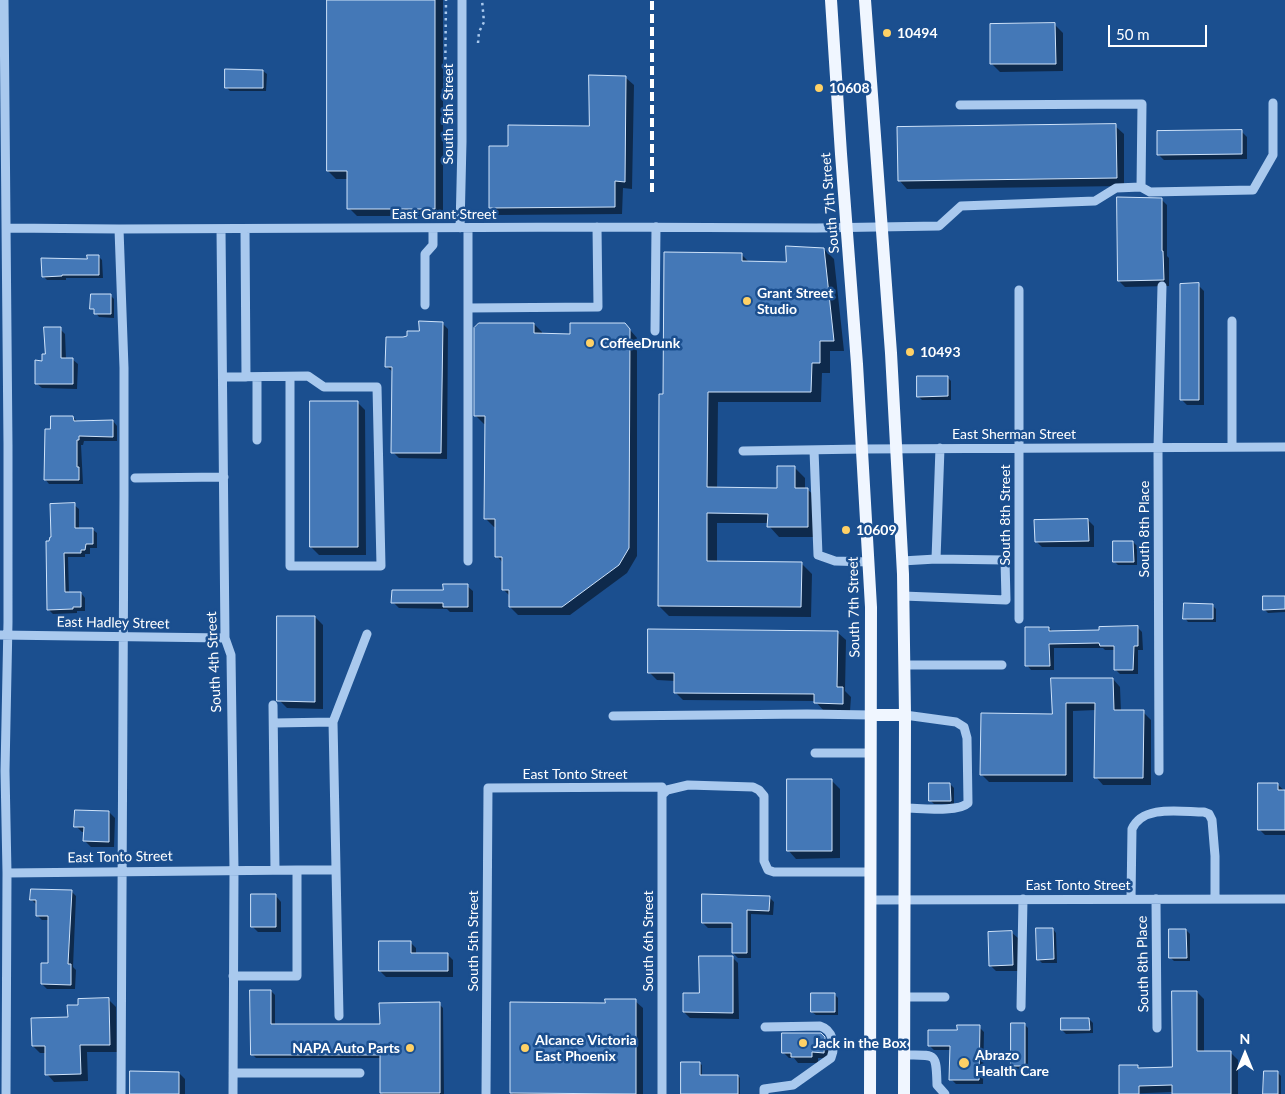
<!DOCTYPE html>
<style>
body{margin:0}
#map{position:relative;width:1285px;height:1094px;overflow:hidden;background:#1b4f8f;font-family:Lato,sans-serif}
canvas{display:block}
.north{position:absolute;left:1220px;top:1029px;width:50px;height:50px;-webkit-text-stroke:4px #1b4f8f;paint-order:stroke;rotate:0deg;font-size:14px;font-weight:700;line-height:20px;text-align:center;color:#fff}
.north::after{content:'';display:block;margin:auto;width:18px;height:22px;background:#fff;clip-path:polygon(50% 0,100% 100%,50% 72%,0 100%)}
.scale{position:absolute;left:1108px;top:25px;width:99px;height:22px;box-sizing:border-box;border:2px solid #fff;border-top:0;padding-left:6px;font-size:15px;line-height:18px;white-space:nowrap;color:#fff;-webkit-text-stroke:4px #1b4f8f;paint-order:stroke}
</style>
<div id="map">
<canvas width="1285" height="1094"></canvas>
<div class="north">N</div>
<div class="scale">50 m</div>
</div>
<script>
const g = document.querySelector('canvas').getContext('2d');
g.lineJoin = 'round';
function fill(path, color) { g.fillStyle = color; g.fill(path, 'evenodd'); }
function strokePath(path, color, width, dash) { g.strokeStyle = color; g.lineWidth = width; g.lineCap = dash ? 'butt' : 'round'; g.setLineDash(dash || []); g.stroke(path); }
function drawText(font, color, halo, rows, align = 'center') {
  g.font = font + ' Lato,sans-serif'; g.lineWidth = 5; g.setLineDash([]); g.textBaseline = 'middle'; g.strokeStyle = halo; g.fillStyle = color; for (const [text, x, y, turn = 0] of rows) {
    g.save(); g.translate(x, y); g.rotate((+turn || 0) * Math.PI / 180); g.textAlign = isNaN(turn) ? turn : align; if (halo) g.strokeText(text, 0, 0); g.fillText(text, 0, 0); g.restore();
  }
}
const shadow = new Path2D(`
 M328,0H443V216H357L349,208V179H336L328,171Z
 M1055,25L1063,33V71L1000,72L992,64Z
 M263,71L267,74L266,91H230L226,87Z
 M626,78L634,85L632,189L623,188L622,214L498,215L490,207L509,147L590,127Z
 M1115,126L1124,134V186L907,189L899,180Z
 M1241,131L1247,137V159L1164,160L1158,154Z
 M1161,199L1167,205V256L1169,258V286L1125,287L1119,281Z
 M824,249L834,259L844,351H830V373H822L821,402H718L717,489H778L794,467L805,478V489H807L818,499V537H779L769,526V523H717V563H801L812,574L811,617L669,616L659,606L664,395L741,254L750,263H787Z
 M98,256L102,260L103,278H66V280H47L43,276Z
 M1198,285L1204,291V405H1187L1181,399Z
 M110,295L114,299V318L99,317L92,308Z
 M442,323L448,329L447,459L399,458L393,452V372L387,367L408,338Z
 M534,324L542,332V335H571L625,324L637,338V556L627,573L570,615H518L510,607V596L503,589V563L497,556V527H494L486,519V424H484L476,416Z
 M60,329L65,334L66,359H72L78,364L77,389L42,388L36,383L43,362Z
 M947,377L951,381V400H922L918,396Z
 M357,402L365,410L366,555H319L311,547Z
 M73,417L78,422L113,421L117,426V441H84L83,445H81L83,484H49L45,479L51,431Z
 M74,505L79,509V529H92L97,533V548H90V554H85V557H68L69,593H81L85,598V611H77V613L53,614L48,609L51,542Z
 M1088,520L1094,526V547H1042L1036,541Z
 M1133,542L1137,546V565H1118L1114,561Z
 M467,586L473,591V612H450L447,609L399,608L393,602Z
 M1285,597V612L1268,613L1264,609Z
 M1212,605L1216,609V622H1188L1185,618Z
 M315,617L323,625V709L287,708L279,700Z
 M1049,628L1053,632L1100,631L1138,628L1142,632L1143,650H1138V674H1120L1115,669V650H1105L1103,648H1054V670H1031L1027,665Z
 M837,632L846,640L845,691L851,697L850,711H824L815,701L683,700L675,692V681L657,680L649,672Z
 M1113,679L1120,687L1121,712H1143L1151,720V785H1103L1096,777V710L1073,711V782H989L981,774L1053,715V680Z
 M832,781L840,789V858L796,859L788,850Z
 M950,784L954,788V804H934L930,800Z
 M1277,784L1285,791V835H1265L1259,829Z
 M109,812L115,818L114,847H91L85,841V832H82L76,826Z
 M71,891L76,896L73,967L76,970L75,989H47L42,984L49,965L50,920H42L37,915V905L32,900Z
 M276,896L281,902V932H258L252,926Z
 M769,897L774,902L773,915L751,914V958H738L733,953V928H708L703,923Z
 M1053,929L1056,933L1057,963H1042L1038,959Z
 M1186,930L1190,934V961H1174L1171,958Z
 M1012,933L1018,938V971H996L990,965Z
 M410,942L416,948V954H447L453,960V977H386L380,971Z
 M732,957L738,963L739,1019L690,1018L684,1012Z
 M271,991L275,995V1025L381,1026L439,1004L443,1008L444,1094H383L381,1092V1058H256L252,1054Z
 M1197,992L1204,999V1052H1230L1238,1060V1094H1173V1092L1120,1094L1138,1066L1141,1069L1173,1068Z
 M834,994L838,998V1015H816L812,1012Z
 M109,1000L116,1007L117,1052H87L88,1081L54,1082L47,1074L46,1053H40L33,1046L69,1018L79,1006Z
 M635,1001L643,1008V1094H513L512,1093L606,1004Z
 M1089,1019L1093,1023V1033L1066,1034L1062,1030Z
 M1025,1025L1028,1028V1070L1016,1069L1012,1066Z
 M979,1027L984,1032L983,1084H956L951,1079V1050H934L929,1045L958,1031Z
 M820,1034L830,1044V1058H818V1063H798L794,1058H789L783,1052Z
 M699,1063L702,1065V1076H738L740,1078V1094H683Z
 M179,1073L185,1079V1094H131Z
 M1278,1073L1281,1076V1094H1264Z`);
const building = new Path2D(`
 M327,0H435V209H347V171H327Z
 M1055,23L1056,64H990V24Z
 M225,69L263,70V88H225Z
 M589,75L626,76L625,182L615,181V207L489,208V146H508V125L589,126Z
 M1116,124L1117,178L898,181L897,127Z
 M1242,130V154L1157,155V131Z
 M1117,197L1162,198V251H1163L1164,280L1118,281Z
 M786,246L824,248L834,341H820V363H812L811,392H708L707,487L777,488V466H795V488H808V527H767L768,514L707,513V561L802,562L801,607L658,606L659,394H663L664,252L742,253V261L786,262Z
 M87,255H99V275H62V276L42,277L41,258L87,259Z
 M1199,283V400H1180V284Z
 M91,294H111V314H94V309H90Z
 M419,321L443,322L441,453H391L392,367H385L386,337H403L407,336V331H419Z
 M479,323H534V333L570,334V323H625L630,329L629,548L619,565L562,607H509V590H502V557H495V519H484L485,416H474V328Z
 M44,327H61V358H73V384H35V360L42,361V354H45Z
 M917,376H948V396L917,397Z
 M310,401H358V547H310Z
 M51,416H73L74,421L113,420V437L79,436V440H77V467H79V480H44L45,429H50Z
 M75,503V528H93V544H86L85,550H81V553H64L65,592H81V607H73V609L47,610L46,541H49L50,537H51L50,504Z
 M1088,519L1089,541L1035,542L1034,520Z
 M1113,541H1133L1134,562H1113Z
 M443,584H468V607H443V603H391L392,590H443Z
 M1263,596H1285V609L1263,610Z
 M1184,603L1213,604V619H1183Z
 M277,616H315V702L277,701Z
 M1138,626V646H1134L1133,670H1114V646H1100L1099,643L1049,644L1050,666H1025V627H1049V631L1099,630V627Z
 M648,629L838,631L837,687H843V704L814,703V694L674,693V673H648Z
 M1051,678H1113L1114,710H1144L1143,778H1094L1095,703H1066V775H980L981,713L1052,714Z
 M787,779H832V851H787Z
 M929,783H950L951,801H929Z
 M1258,783H1278V790H1285V830H1258Z
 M75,810L109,811V842L83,841L84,827H74Z
 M31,889L72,890L68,964H71V985L41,984V963H48V916H36V900H30Z
 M251,894H276V927H251Z
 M702,894L770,896L769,911L747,910V953H732V923H702Z
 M1036,928H1053L1054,959L1037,960Z
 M1169,929H1186L1187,958H1169Z
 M1012,931L1013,965L989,966L988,932Z
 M379,941H411V953H448V971H379Z
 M699,956H733V1013L683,1012V993H699Z
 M250,990H271V1024H380L379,1003L440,1002V1093H380V1055H251Z
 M1172,991H1197V1051H1231V1094H1172V1085L1139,1086V1094H1119V1065H1138V1068L1172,1067Z
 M811,993H835V1012H811Z
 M109,998L110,1045H80L81,1074L45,1075V1046H32L31,1018L68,1017L67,1005H78V999Z
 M605,999H636V1094L510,1093V1002L605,1003Z
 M1061,1018H1089L1090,1030H1061Z
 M1011,1023H1025V1066H1011Z
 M957,1025H980L979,1080H949L950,1046H928V1030H957Z
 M782,1033H821L825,1037L824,1053L812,1052V1057H791V1053H782Z
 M681,1062H700V1075H738V1094H681Z
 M130,1071L179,1072V1094H130Z
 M1264,1071H1278V1094H1263Z`);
const path = new Path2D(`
 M478,43L479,32L484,22L482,0
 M445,92L446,0`);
const minor = new Path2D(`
 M4,0L8,445V622L5,771L7,873L6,1094
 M1141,187L1150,192L1253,190L1273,155V103
 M6,228L119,229L597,227L816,228L939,226L961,206L1095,201L1116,188L1141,187L1142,104L960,105
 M460,228L462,142V0
 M468,228V308L598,307L597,227
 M119,229L124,368V496L121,1094
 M221,229L225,638L231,655L234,870L233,1094
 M245,229L246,377
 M1019,290V619
 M425,305V254L433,245V228
 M468,308V561
 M1232,321V447
 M655,331L656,227
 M223,377L308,376L324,387H377L381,566H290V377
 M257,377V440
 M814,450L818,555L835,561L869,562
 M743,451L862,449L1285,447
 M135,478L224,477
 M902,561L936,559
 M903,596L1006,600L1005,560L936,559L940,448
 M0,635L225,638
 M905,665H1002
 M273,705L275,870
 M613,716L807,714L871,715
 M274,723L333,722
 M815,753H871
 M1159,771L1158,447L1162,286
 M662,795L667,790L688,785L753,787L759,790L764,796V861L768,870L774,872H871
 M905,808C919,808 958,813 968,803L967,738L964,727L956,722L905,715
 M297,870H336
 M7,873L297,870V976H233
 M1131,899L1132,829C1143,804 1182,812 1204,812L1209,814L1212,820L1215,856V899
 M1156,899L1157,1028
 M871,900L1285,899
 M905,997H945
 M1021,1007L1023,899
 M339,1016L333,722L367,634
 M904,1055C937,1055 936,1052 937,1085L945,1094
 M233,1073H360
 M486,1094L488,788L662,787V1094
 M764,1094V1089L793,1085L831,1058C836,1045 833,1030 820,1026L765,1027`);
const major = new Path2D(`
 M831,0L841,154L857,364L871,607L870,1094
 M865,0L891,353L903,574L905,715L904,1094
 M871,715H905`);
const rail = new Path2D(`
 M652,192V0`);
const markers = [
 [887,33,5,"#ffd166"],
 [819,88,5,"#ffd166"],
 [747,301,5,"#ffd166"],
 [590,343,5,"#ffd166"],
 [910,352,5,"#ffd166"],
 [846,530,5,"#ffd166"],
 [803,1043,5,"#ffd166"],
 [410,1048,5,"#ffd166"],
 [525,1048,5,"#ffd166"],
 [964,1063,6,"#ffd166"]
];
const poiNames = [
 ["10494",897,33],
 ["10608",829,88],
 ["Grant Street",757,293],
 ["Studio",757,309],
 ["CoffeeDrunk",600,343],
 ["10493",920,352],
 ["10609",856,530],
 ["Alcance Victoria",535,1040],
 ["East Phoenix",535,1056],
 ["Jack in the Box",813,1043],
 ["NAPA Auto Parts",400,1048,"right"],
 ["Abrazo",975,1055],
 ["Health Care",975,1071]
];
const streetNames = [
 ["South 5th Street",448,114,-90],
 ["South 7th Street",830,203,-95],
 ["East Grant Street",444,214],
 ["East Sherman Street",1014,434],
 ["South 8th Street",1005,515,-90],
 ["South 8th Place",1144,529,-90],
 ["South 7th Street",854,607,-91],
 ["East Hadley Street",113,623,1],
 ["South 4th Street",214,662,-93],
 ["East Tonto Street",575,774],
 ["East Tonto Street",120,857,-1],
 ["East Tonto Street",1078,885],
 ["South 5th Street",473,941,-90],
 ["South 6th Street",648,941,-90],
 ["South 8th Place",1143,964,-91]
];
fill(shadow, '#0007');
fill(building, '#4478b7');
strokePath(building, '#cfe3fa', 1);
strokePath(path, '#a9c9ee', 2.5, [2.5, 4]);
strokePath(minor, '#a9c9ee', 9);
strokePath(major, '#f0f6ff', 12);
strokePath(rail, '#fff', 4, [9, 4]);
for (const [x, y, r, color] of markers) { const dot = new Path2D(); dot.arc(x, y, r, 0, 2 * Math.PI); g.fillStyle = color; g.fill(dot); strokePath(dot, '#1b4f8f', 2); }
drawText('bold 14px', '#fff', '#1b4f8f', poiNames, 'left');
drawText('14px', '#fff', '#1b4f8f', streetNames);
</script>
